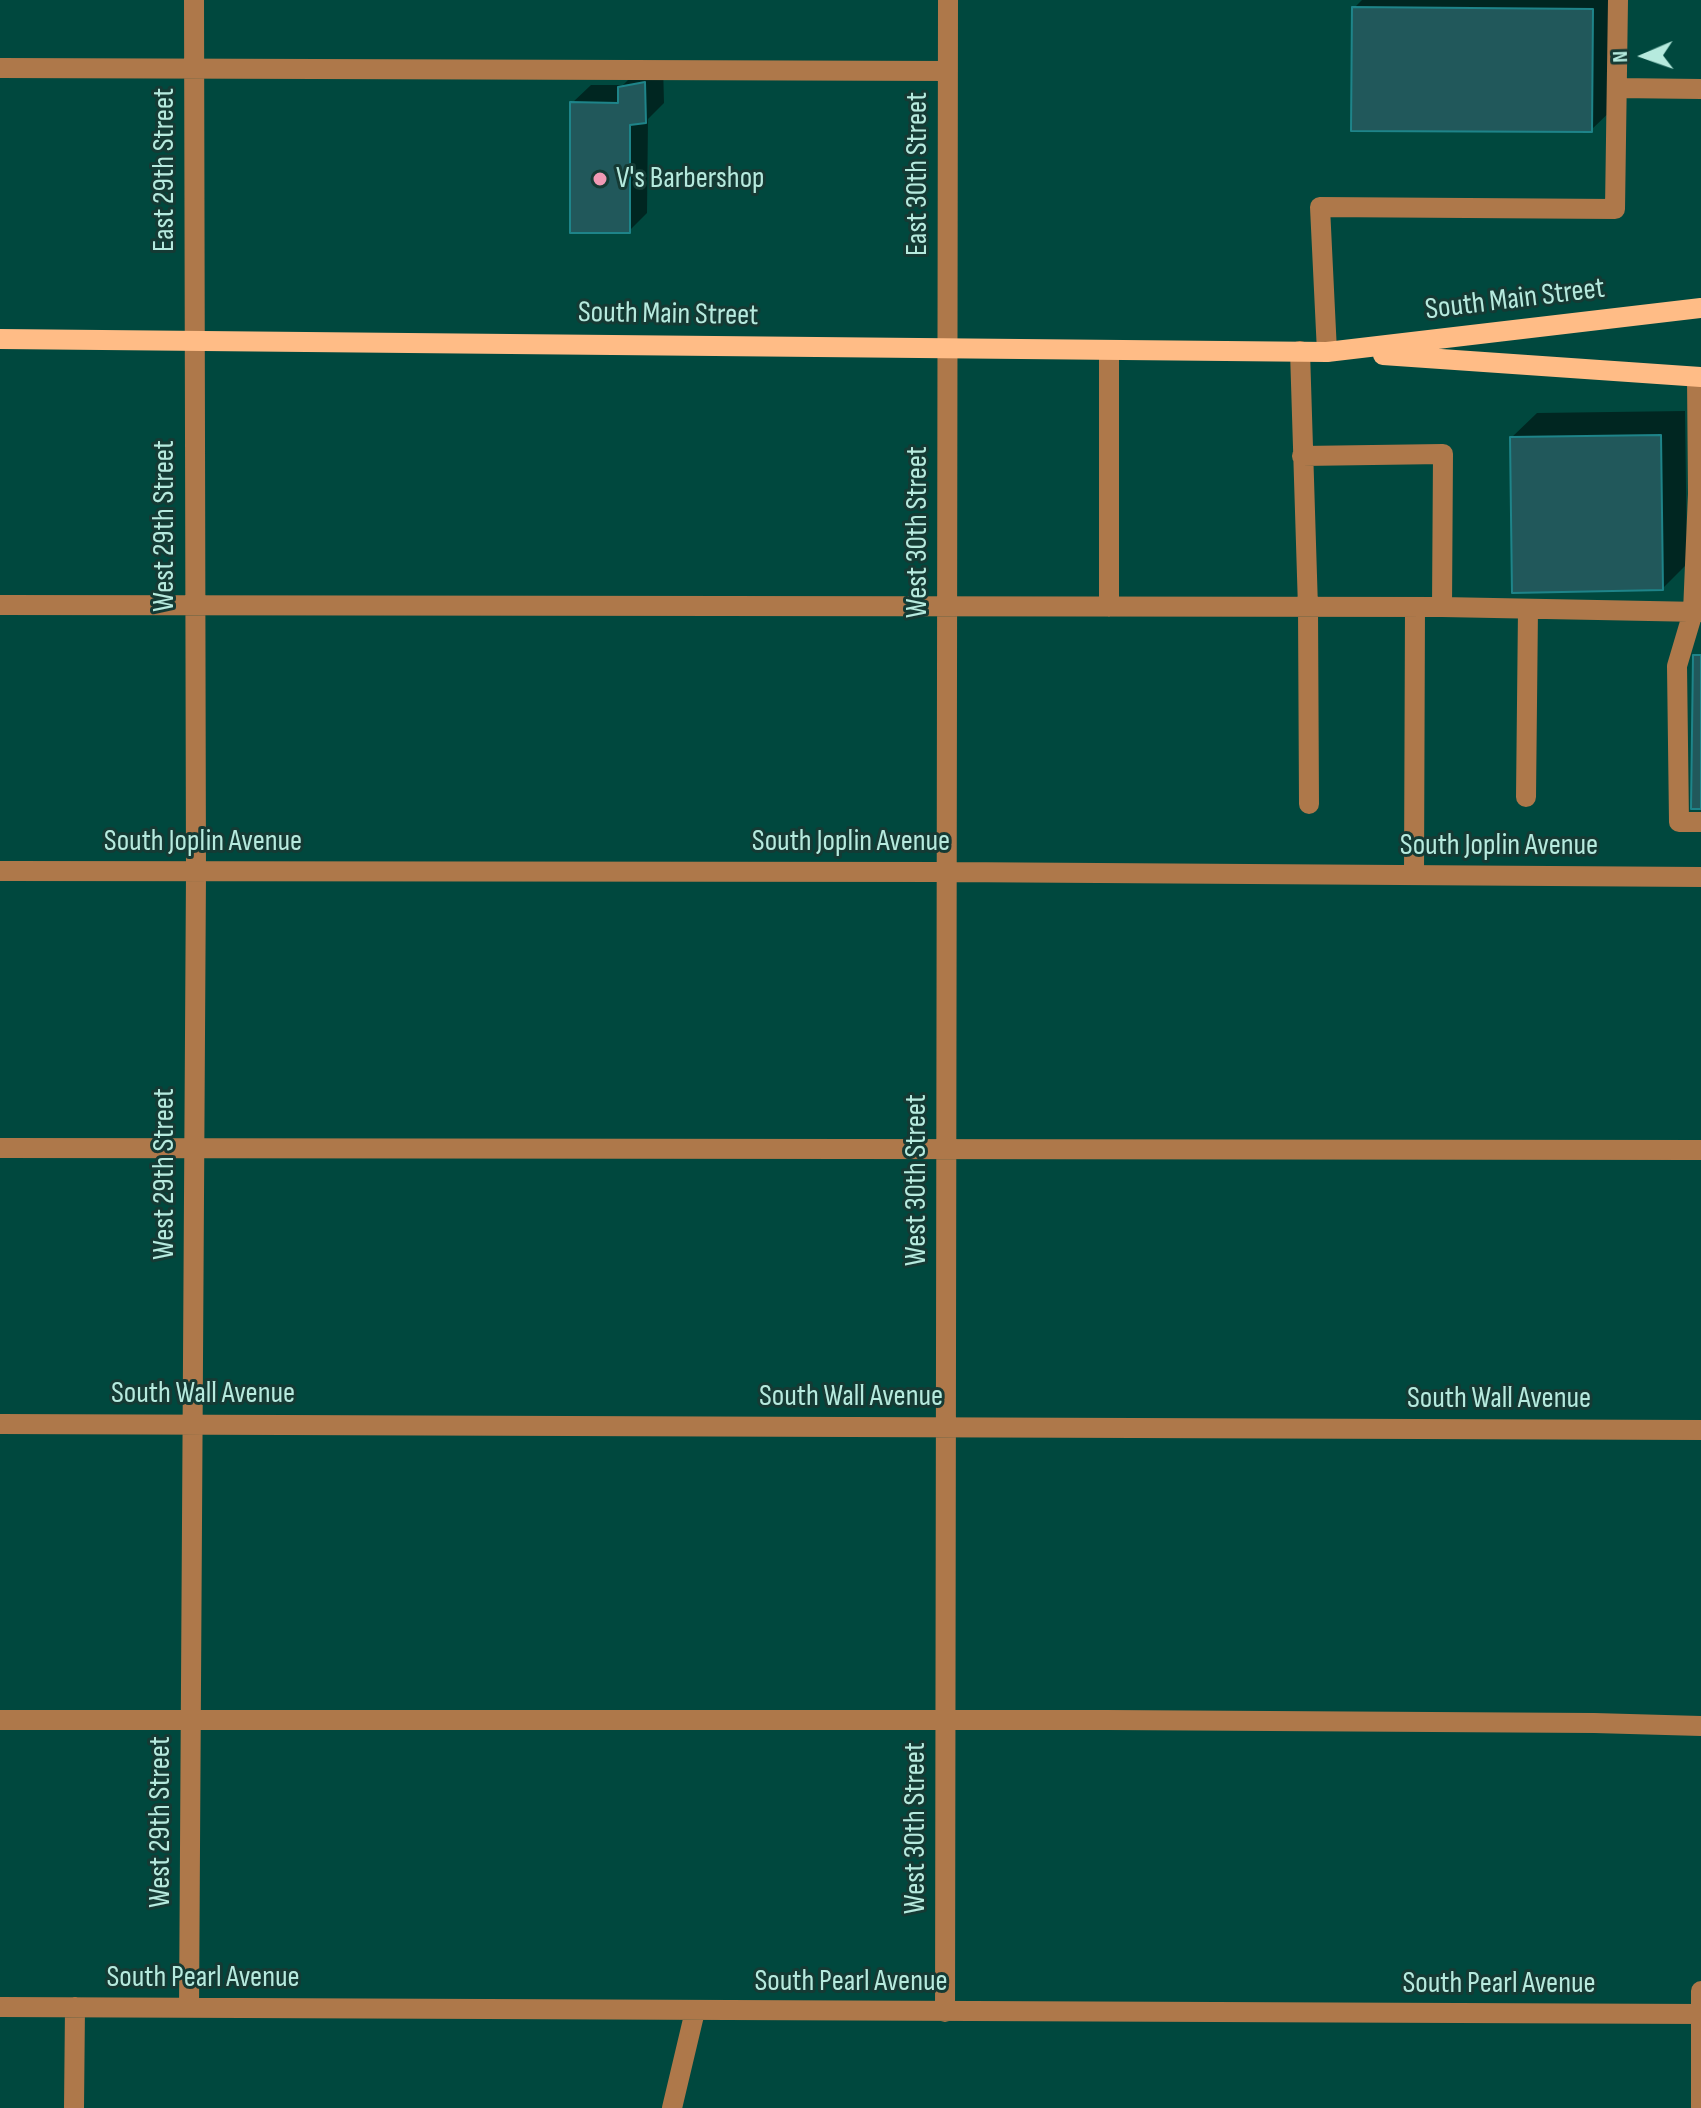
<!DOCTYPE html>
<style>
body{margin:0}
#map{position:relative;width:1701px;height:2108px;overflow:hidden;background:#00483e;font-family:"Sofia Sans Condensed",sans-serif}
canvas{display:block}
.north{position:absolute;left:1605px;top:16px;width:80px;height:80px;-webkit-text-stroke:6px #153a34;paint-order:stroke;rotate:268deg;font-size:22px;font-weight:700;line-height:32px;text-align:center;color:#b6eade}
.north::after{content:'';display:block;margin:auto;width:28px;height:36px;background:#b6eade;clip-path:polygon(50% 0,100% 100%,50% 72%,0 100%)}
</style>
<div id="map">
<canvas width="1701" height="2108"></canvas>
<div class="north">N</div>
</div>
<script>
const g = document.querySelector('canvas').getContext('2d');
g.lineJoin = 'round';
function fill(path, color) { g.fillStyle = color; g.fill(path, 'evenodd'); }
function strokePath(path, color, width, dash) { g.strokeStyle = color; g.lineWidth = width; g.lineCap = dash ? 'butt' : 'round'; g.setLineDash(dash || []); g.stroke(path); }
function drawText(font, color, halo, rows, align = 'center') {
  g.font = font + ' "Sofia Sans Condensed",sans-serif'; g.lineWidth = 6; g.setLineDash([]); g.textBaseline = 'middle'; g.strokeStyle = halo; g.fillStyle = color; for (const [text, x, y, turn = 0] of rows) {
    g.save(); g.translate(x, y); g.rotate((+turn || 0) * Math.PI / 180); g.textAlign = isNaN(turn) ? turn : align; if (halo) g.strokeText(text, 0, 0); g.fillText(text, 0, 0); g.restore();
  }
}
const shadow = new Path2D(`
 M1362,0H1616V106L1591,130L1354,8Z
 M663,64L664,103L648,119L647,213L629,231L572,103L591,85H623L639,69Z
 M1685,411L1687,564L1663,588L1512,437L1537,413Z`);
const building = new Path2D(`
 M1352,7L1593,9L1592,132L1351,131Z
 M645,82L646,123L630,125V233H570V102L618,103V87Z
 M1661,435L1663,590L1512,593L1510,437Z
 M1693,655H1701V809H1691Z`);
const minor = new Path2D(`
 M0,68L948,71
 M1617,88L1701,89
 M1300,351L1308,608L1309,804
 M1327,352L1320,207L1615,209L1618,0
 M1697,377L1698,494L1693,612L1677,666L1679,822H1701
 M1302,456L1443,454L1442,607
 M0,605L1442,607L1701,612
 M1109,607V350
 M1526,797L1528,609
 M0,871L948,872L1701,877
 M1414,875L1415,607
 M0,1148L1701,1150
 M0,1424L1701,1430
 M0,1720H1108L1594,1723L1701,1726
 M0,2007L1701,2014
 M189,2008L196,872L194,0
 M945,2012L948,0
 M74,2108L75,2007
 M672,2108L695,2011
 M1701,2108V1991`);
const major = new Path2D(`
 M0,339L1327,352L1701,308
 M1383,355L1701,377`);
const markers = [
 [600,179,8,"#f09ab5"]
];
const streetNames = [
 ["East 29th Street",165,170,-90],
 ["East 30th Street",918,174,-90],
 ["South Main Street",1515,300,-7],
 ["South Main Street",668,315,1],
 ["West 29th Street",165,526,-90],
 ["West 30th Street",918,532,-90],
 ["South Joplin Avenue",203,842],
 ["South Joplin Avenue",851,842],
 ["South Joplin Avenue",1499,846],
 ["West 29th Street",165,1174,-90],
 ["West 30th Street",917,1180,-90],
 ["South Wall Avenue",203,1394],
 ["South Wall Avenue",851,1397],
 ["South Wall Avenue",1499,1399],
 ["West 29th Street",161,1822,-90],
 ["West 30th Street",916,1828,-90],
 ["South Pearl Avenue",203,1978],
 ["South Pearl Avenue",851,1982],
 ["South Pearl Avenue",1499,1984]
];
const poiNames = [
 ["V's Barbershop",616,179]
];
fill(shadow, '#0007');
fill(building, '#21585b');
strokePath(building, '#1e8489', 2);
strokePath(minor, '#ae784a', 20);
strokePath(major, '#ffbc86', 20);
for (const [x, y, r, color] of markers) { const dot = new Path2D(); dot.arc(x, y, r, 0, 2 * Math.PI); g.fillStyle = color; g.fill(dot); strokePath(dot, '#153a34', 3); }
drawText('30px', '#b6eade', '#153a34', streetNames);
drawText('30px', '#b6eade', '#153a34', poiNames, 'left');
</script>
